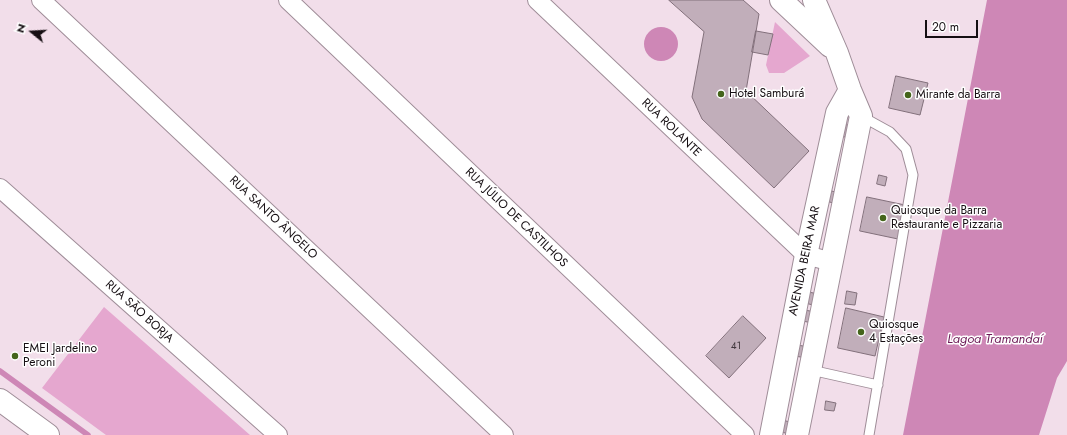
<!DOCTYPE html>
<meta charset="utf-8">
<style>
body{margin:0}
#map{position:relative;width:1067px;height:435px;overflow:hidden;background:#f2deea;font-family:Jost,sans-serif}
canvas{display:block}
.north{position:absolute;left:12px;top:12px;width:40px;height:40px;-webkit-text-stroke:3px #fff;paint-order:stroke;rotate:288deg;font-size:11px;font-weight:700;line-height:16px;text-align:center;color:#160f13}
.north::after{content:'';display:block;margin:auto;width:14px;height:18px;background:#160f13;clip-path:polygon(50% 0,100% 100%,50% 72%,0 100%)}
.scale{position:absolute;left:925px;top:20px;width:53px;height:18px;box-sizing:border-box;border:2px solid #160f13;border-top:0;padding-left:5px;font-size:12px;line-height:14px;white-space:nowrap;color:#160f13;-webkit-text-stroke:3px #fff;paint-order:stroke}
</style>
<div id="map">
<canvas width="1067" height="435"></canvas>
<div class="north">N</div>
<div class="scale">20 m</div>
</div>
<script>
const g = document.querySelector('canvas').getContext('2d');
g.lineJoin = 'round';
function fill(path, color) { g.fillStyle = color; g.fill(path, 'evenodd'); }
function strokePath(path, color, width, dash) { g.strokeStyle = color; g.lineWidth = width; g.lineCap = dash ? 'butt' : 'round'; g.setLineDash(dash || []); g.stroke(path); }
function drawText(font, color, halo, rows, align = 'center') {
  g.font = font + ' Jost,sans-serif'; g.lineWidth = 3; g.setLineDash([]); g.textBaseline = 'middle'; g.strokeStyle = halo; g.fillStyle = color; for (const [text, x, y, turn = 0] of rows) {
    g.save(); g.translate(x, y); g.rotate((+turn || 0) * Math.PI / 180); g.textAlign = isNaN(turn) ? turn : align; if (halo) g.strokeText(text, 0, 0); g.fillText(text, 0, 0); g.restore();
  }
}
const green = new Path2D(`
 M775,22L810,56L784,73H769L766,65Z
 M104,307L250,435H106L42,388Z`);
const water = new Path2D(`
 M987,0H1067V361L1057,378L1039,435H903Z
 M644 44a17 17 0 1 1 34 0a17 17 0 1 1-34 0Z`);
const stream = new Path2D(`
 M0,371L88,435`);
const building = new Path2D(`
 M669,0H743L759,14L746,91L809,151L774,188L702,119L692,97L704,32Z
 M756,31L773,34L768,55L752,52Z
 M896,76L928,83L920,115L889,108Z
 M842,124L853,126L850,138L840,136Z
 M879,175L887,177L885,186L877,184Z
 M828,190L839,193L837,204L826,201Z
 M867,197L905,205L898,239L860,231Z
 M847,291L857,293L855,305L845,304Z
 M808,292L819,294L817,306L805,303Z
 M846,308L884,317L875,356L838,348Z
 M804,310L816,312L813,323L802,321Z
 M743,316L766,338L729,378L706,356Z
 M797,345L809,347L806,358L795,356Z
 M826,401L836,403L834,411L825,410Z
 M782,420L794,423L791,434L780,432Z`);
const lane = new Path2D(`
 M861,116L890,132L906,149L913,175L869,435
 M811,370L878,385`);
const street = new Path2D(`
 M41,0L504,435
 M288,0L745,435
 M537,0L806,255L832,262
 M0,188L278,435`);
const secondary = new Path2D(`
 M781,0L830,46
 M0,400L48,435
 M771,435L806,255L837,113L850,90
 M797,435L861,116L850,90L837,53L814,0`);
const markers = [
 [721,94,4,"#44651b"],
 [908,95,4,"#44651b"],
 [883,218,4,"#44651b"],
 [861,332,4,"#44651b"],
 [15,356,4,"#44651b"]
];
const numberNames = [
 ["41",736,347]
];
const poiNames = [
 ["Hotel Samburá",729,94],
 ["Mirante da Barra",916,95],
 ["Quiosque da Barra",891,211],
 ["Restaurante e Pizzaria",891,225],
 ["Quiosque",869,325],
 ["4 Estações",869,339],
 ["EMEI Jardelino",23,349],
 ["Peroni",23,363]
];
const streetNames = [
 ["RUA ROLANTE",671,128,44],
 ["RUA SANTO ÂNGELO",273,218,43],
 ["RUA JÚLIO DE CASTILHOS",516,218,44],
 ["AVENIDA BEIRA MAR",805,261,-78],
 ["RUA SÃO BORJA",139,312,42]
];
const waterNames = [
 ["Lagoa Tramandaí",995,340]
];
fill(green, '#e5a7cf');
fill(water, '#ce87b6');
strokePath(stream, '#ce87b6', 5.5);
fill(building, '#c1aeba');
strokePath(building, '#82707b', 1);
strokePath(lane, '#9f8d98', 11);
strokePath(street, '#9f8d98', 20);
strokePath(secondary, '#9f8d98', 24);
strokePath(lane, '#fff', 9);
strokePath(street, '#fff', 18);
strokePath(secondary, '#fff', 22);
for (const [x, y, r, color] of markers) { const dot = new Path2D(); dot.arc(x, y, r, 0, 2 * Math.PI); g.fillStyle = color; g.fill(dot); strokePath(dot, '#fff', 1.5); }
drawText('10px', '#41373d', null, numberNames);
drawText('12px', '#160f13', '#fff', poiNames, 'left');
drawText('12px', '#160f13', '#fff', streetNames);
drawText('italic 13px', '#6d1a57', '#fff', waterNames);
</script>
